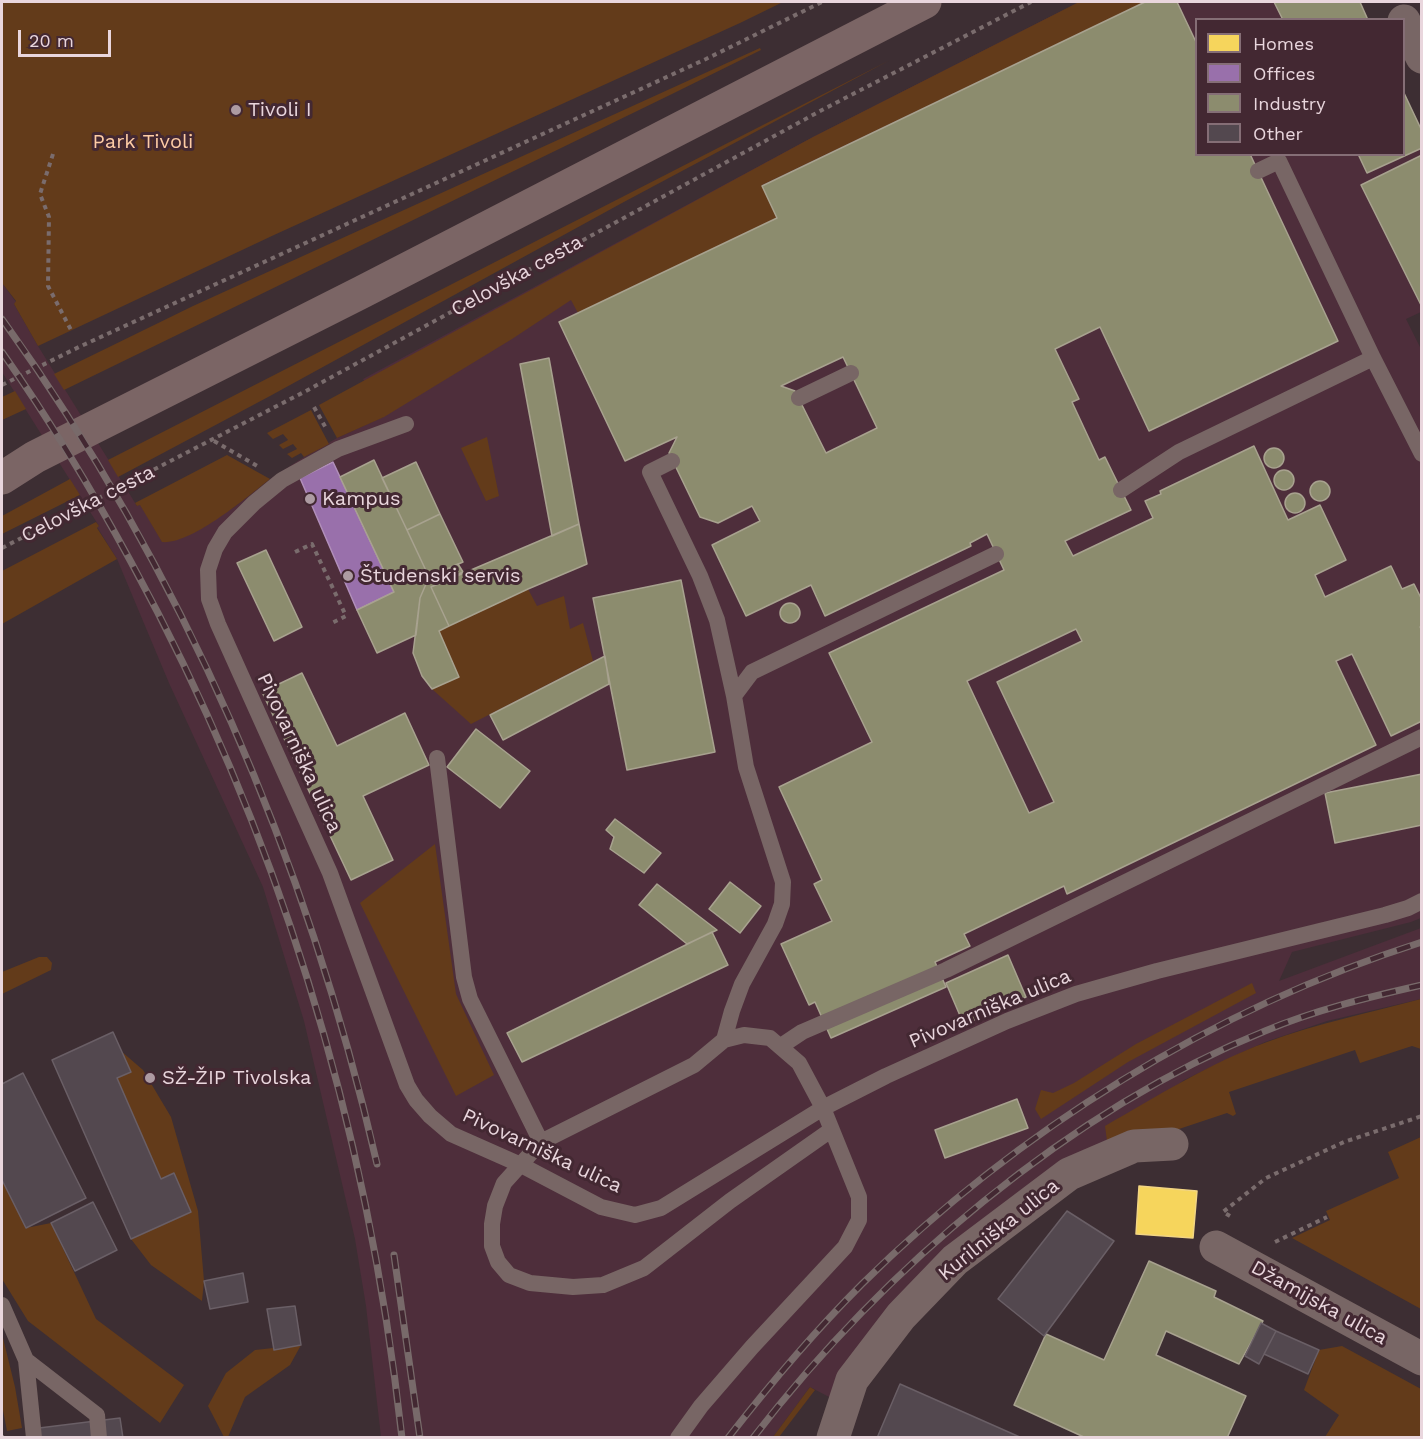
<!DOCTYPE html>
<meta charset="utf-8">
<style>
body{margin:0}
#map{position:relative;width:1423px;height:1439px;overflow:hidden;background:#3d2e33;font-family:"Work Sans",sans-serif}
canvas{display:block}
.frame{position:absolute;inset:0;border:3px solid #e9d6dd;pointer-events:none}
.legend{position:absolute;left:1195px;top:18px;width:210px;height:138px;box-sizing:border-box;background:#432832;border:2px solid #856e76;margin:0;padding:8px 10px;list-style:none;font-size:18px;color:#e9d6dd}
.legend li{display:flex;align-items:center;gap:12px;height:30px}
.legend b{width:30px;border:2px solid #856e76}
.scale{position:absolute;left:18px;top:30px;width:93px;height:27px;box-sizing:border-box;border:3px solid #e9d6dd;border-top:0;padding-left:8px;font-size:18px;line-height:21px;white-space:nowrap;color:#e9d6dd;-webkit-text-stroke:4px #432832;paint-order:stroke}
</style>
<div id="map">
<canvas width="1423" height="1439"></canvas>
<div class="frame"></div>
<ul class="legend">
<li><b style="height:16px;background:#f6d55c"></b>Homes</li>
<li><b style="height:16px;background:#9970ab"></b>Offices</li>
<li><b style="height:16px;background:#8c8c6e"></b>Industry</li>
<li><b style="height:16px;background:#53484f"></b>Other</li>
</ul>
<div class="scale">20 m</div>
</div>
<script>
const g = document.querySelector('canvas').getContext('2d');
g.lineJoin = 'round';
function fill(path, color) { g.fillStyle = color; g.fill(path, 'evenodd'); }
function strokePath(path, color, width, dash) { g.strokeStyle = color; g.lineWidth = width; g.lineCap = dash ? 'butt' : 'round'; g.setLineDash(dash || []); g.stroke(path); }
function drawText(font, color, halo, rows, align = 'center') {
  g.font = font + ' "Work Sans",sans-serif'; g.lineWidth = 6; g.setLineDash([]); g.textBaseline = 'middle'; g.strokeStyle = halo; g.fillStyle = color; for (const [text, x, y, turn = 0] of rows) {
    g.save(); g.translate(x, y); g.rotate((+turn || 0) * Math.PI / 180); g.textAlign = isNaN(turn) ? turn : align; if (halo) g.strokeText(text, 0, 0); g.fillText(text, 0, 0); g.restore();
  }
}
const built = new Path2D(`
 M1079,2H1360L1368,19L1196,20V154H1404V93L1421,131V312L1406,319L1422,351L1421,918L1411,922L1292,952L1279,981L1421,928V999L1327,1021L1265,1042L1184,1080L1107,1141L1065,1163L833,1399L810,1387L773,1437H381L366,1306L355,1239L304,1021L263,887L169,683L117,559L97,527L99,526L2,372V283L16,302L14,304L38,346L137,506L140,504L162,541L233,508L270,479L304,457L337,438L383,417L363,379L813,137Z`);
const green = new Path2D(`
 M2,2H783L740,23L274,235L38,346L14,304L16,301L2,283Z
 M1079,2H1145L762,185L777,218L578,313L571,300L512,339L384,417L337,438L319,405L813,137Z
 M760,48L761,50L672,94L64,390L54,374L193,306Z
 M890,60L622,203L270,396L118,477L108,460Z
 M15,391L26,409L2,420V397Z
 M311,410L329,444L304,457L301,453L292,458L287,454L297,449L293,444L283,449L279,445L288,440L283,434L273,439L267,433Z
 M487,437L499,496L486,501L461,448Z
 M227,455L270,479C247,497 191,545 162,542L140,505L137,506L135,503Z
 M70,479L80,495L2,534V516Z
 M96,522L99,526L97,528L117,559L2,624V571Z
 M528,589L537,606L564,596L570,629L583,623L593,661L471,724L432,689L459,677L439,631Z
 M435,844L456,994L494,1075L456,1096L360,903Z
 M39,957H47L52,963L51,970L2,994V972Z
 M1252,983L1256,993L1128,1062L1041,1119L1035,1109L1041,1090L1053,1093L1074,1083L1136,1044Z
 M1421,999V1049L1412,1046L1360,1063L1355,1050L1229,1092L1236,1114L1233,1116L1227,1113L1170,1132L1107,1141L1105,1126C1157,1096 1210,1063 1267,1042C1318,1023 1369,1013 1421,999Z
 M121,1051L143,1070L171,1117L198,1211L204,1281L202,1301L151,1265L131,1239L191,1212L174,1173L161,1179L117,1078L131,1072Z
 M1421,1137L1422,1308L1421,1309L1292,1238L1330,1220L1326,1211L1399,1178L1388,1152Z
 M2,1180L26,1228L51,1223L96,1319L184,1385L160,1423L28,1321L2,1279Z
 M2,1334L15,1387L22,1428L7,1431L2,1405Z
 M301,1345L290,1365L245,1397L228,1437H224L208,1406L226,1373L255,1350Z
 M1342,1346L1421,1389V1437H1325L1339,1415L1304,1390L1319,1350Z
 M810,1387L815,1390L779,1437H773Z`);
const homes = new Path2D(`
 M1139,1186L1197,1191L1193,1238L1136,1234Z`);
const offices = new Path2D(`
 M333,462L394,592L357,610L300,478Z`);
const industry = new Path2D(`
 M1145,2H1177L1196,42V154H1250L1338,341L1149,431L1100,327L1055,349L1079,399L1072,402L1099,460L1105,457L1131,510L1065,541L1073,556L1153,518L1145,501L1161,494L1160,491L1254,446L1288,520L1320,505L1346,560L1315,575L1325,597L1391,566L1402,589L1414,584L1422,600V626L1420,627L1422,631V721L1391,736L1352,654L1336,661L1376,745L1067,894L1064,886L964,934L970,946L935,962L946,987L831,1038L815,1002L809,1005L781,944L832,921L814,884L822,880L779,787L872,742L829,653L1004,570L987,534L970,543L971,546L825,616L811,585L746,616L712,545L760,521L752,506L718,523L700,517L669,453L677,437L625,461L559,322L777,218L762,186ZM843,357L877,428L826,453L795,391L781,386ZM1076,629L1082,641L997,682L1054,802L1029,813L967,681Z
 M1274,2H1360L1368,20H1283Z
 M1404,93L1422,131V148L1367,173L1358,154H1404Z
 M1422,155V307L1361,185Z
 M549,358L579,524L552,536L520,364Z
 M1264 458a10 10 0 1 1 20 0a10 10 0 1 1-20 0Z
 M374,460L429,577L420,598L416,635L377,653L357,610L394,592L340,477Z
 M416,462L440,514L407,530L382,478Z
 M1274 480a10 10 0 1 1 20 0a10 10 0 1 1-20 0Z
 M1310 491a10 10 0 1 1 20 0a10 10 0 1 1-20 0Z
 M1285 503a10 10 0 1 1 20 0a10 10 0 1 1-20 0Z
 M440,514L463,562L429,577L407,530Z
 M579,524L587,564L528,589L449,626L431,587Z
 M266,550L302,627L274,641L237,563Z
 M458,564L463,572L431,587L449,626L439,631L459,677L432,689L422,676L413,653L420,598L429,577Z
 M681,580L715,752L627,770L593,598Z
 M780 613a10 10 0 1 1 20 0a10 10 0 1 1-20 0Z
 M605,656L609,684L503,740L490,715Z
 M302,673L337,746L405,713L429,765L363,796L393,860L351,880L262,692Z
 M476,729L530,771L500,808L447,767Z
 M1422,774V825L1335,843L1325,793Z
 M615,819L661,853L644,873L610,849L614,837L606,830Z
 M730,882L761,906L740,933L709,909Z
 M657,884L717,930L687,944L639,905Z
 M712,932L728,965L522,1062L507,1033Z
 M1008,955L1026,997L964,1025L946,983Z
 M1017,1099L1028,1128L945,1158L935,1130Z
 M1149,1261L1216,1291L1214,1297L1263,1321L1239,1364L1166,1331L1156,1355L1246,1396L1227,1438H1086L1014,1405L1046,1334L1104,1360Z`);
const building = new Path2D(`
 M113,1032L131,1072L117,1078L161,1179L174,1173L191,1212L131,1239L52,1060Z
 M23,1073L86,1198L26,1228L2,1180V1084Z
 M93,1202L117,1250L75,1271L51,1223Z
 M1067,1211L1114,1241L1044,1336L998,1299Z
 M243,1273L248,1302L210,1309L204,1281Z
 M295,1306L301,1345L274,1350L267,1309Z
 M1261,1323L1276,1331L1259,1364L1245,1356Z
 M1276,1331L1319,1350L1308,1374L1264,1354Z
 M900,1384L1022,1438H877Z
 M120,1418L123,1438H40L39,1428Z`);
const path = new Path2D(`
 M53,154L40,194L49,217L48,286L71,330
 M2,385L79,347L706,59L822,2
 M314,407L327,430
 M214,441L259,467
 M2,548L306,391L822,110L1031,2
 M295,552L312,544L346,616L332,623
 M1230,1216L1223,1212L1266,1178L1344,1142L1422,1116
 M1275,1242L1327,1217
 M2,1435V1438`);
const service = new Path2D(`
 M1258,171L1279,161L1373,358L1422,454
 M799,398L851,373
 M406,424L338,449L282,480L254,503L225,532L215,549L208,570L209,599L218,624L330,873L407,1085L416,1100L430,1116L451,1134L521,1165L601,1207L635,1215L661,1208L823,1108L886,1076L1007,1021L1076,994L1157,971L1385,915L1408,908L1422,901
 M672,461L650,472L700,576L717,620L734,696L746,767L783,882L782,904L775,924L742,984L732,1011L724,1040
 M1121,490L1179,452L1373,358
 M734,696L752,672L996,554
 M437,758L464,977L470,999L541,1142
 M781,1046L802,1032L946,970L1422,737
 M2,1305L26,1360L34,1438
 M26,1360L97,1415L99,1438
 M678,1438L701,1406L752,1347L845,1247L859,1220V1197L823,1108L799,1063L770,1038L744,1035L724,1040L694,1065L541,1142L504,1183L495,1206L492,1224V1246L498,1262L509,1275L530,1283L573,1287L603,1285L644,1268L730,1201L831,1130`);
const minor = new Path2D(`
 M1404,21L1422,57
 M1216,1247L1422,1359
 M833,1438L852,1380L901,1316L955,1260L1069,1174L1134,1146L1172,1144`);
const primary = new Path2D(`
 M2,478L35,457L362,292L925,2`);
const rail = new Path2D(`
 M2,319C183,571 308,862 377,1164
 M2,352C49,419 92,490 131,562C280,835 368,1129 402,1438
 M394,1255L420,1438
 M728,1438C770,1384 814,1332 862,1284C1018,1130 1212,1009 1422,942
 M753,1438C883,1269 1068,1111 1265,1031C1315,1010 1369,997 1422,985`);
const markers = [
 [236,110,6,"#ad9ba2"],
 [310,499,6,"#ad9ba2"],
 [348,576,6,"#ad9ba2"],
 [150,1078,6,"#ad9ba2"]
];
const poiNames = [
 ["Tivoli I",248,110],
 ["Kampus",322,499],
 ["Študenski servis",360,576],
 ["SŽ-ŽIP Tivolska",162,1078]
];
const parkNames = [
 ["Park Tivoli",143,142]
];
const streetNames = [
 ["Celovška cesta",517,276,-29],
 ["Celovška cesta",88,504,-27],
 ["Pivovarniška ulica",299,753,65],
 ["Pivovarniška ulica",990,1009,-23],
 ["Pivovarniška ulica",542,1151,25],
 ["Kurilniška ulica",999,1230,-39],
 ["Džamijska ulica",1319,1303,29]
];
fill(built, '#4e2e3b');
fill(green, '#633b1a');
fill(homes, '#f6d55c');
strokePath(homes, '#f2d583', 1.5);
fill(offices, '#9970ab');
strokePath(offices, '#b18fba', 1.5);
fill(industry, '#8c8c6e');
strokePath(industry, '#a8a28f', 1.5);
fill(building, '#53484f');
strokePath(building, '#6a5f66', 1.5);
strokePath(path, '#7a6c6d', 4, [4.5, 4.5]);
strokePath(service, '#786665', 16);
strokePath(minor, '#786665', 33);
strokePath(primary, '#7b6565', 33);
strokePath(rail, '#786a6a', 7);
strokePath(rail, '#432832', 4.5, [14]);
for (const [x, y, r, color] of markers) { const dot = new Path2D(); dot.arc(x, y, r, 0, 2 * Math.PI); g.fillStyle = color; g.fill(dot); strokePath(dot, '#432832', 2); }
drawText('20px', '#e9d6dd', '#432832', poiNames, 'left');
drawText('20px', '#fecca5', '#432832', parkNames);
drawText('20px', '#e9d6dd', '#432832', streetNames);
</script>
